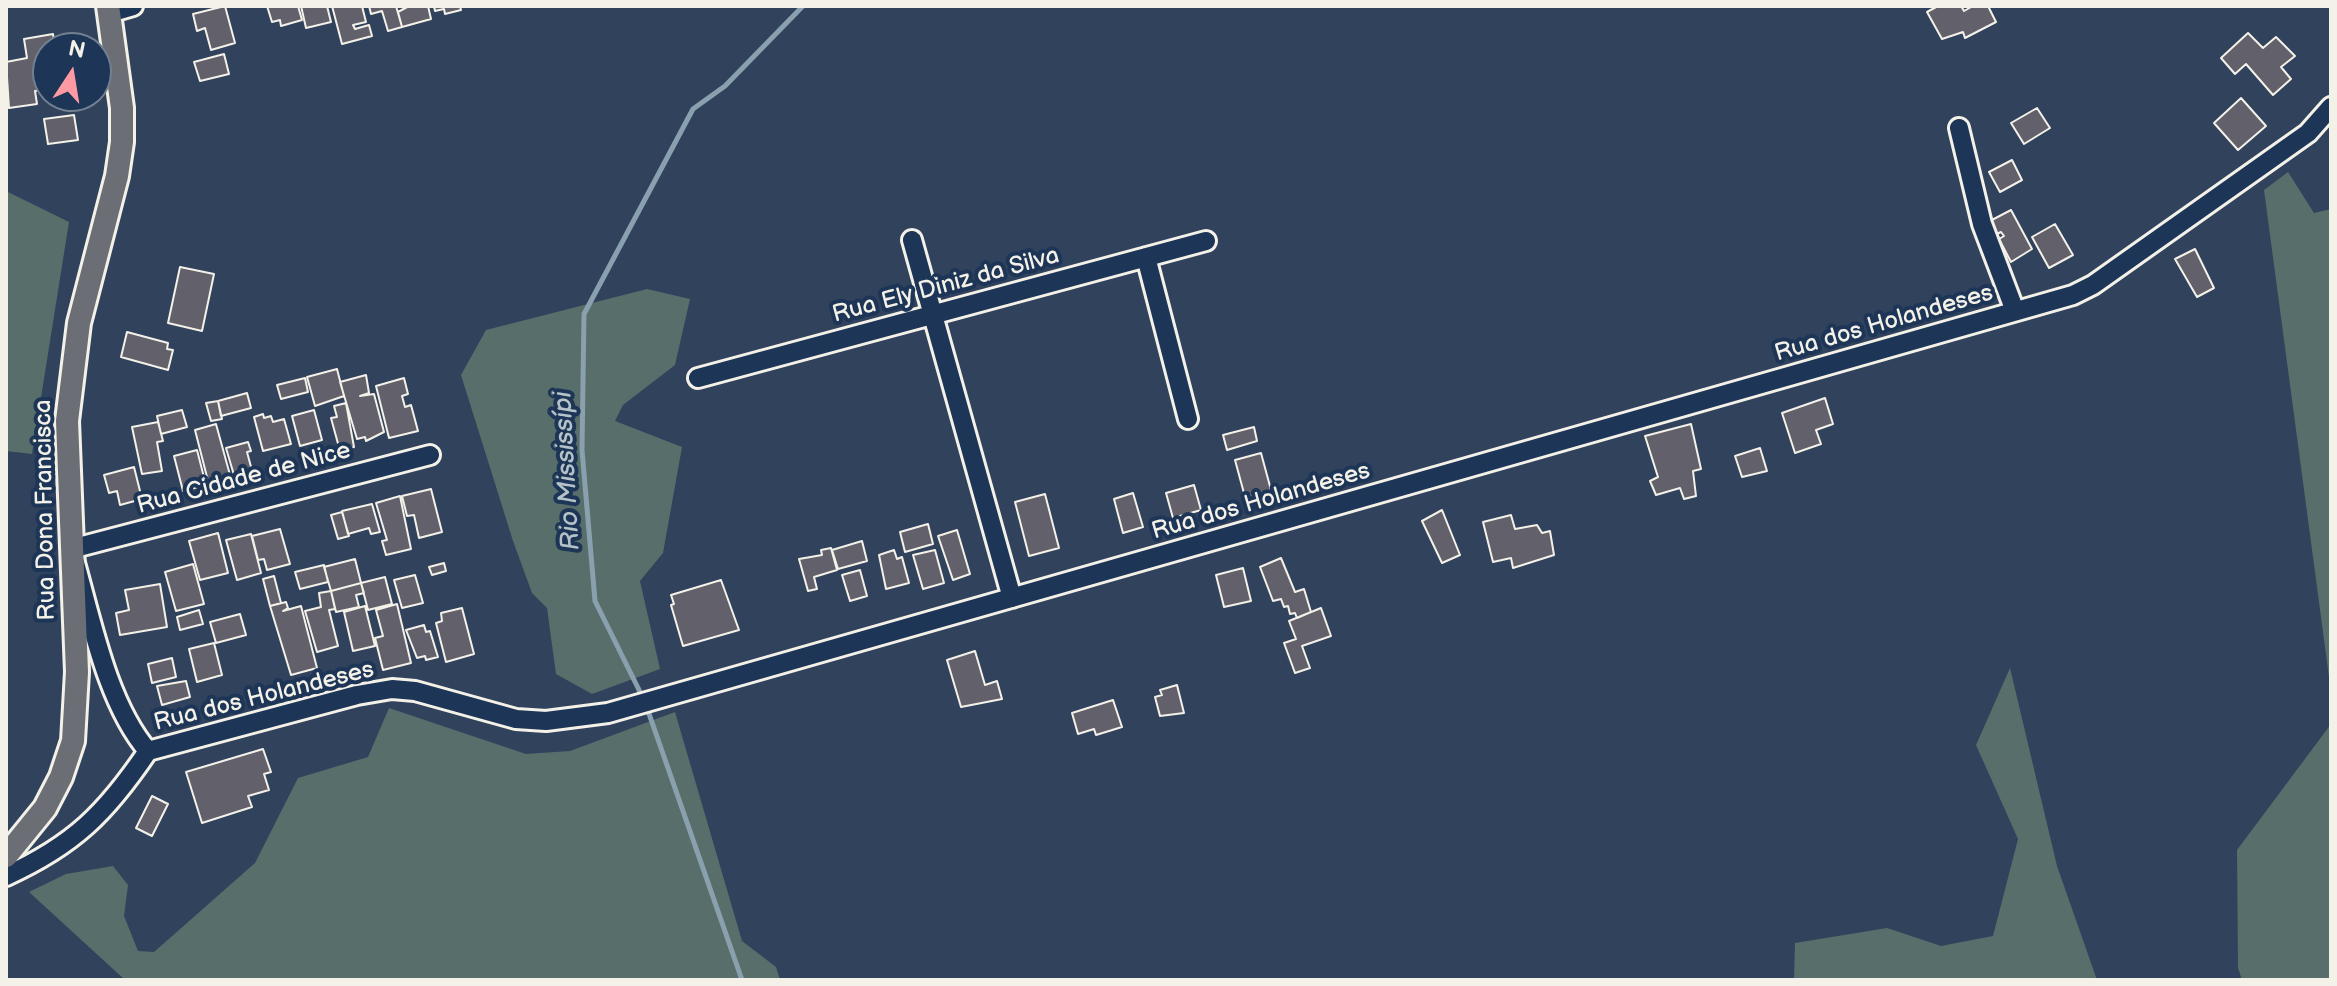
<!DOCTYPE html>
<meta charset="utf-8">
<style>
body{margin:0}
#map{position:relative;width:2337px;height:986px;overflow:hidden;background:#31425d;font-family:"Balsamiq Sans",sans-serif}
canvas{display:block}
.frame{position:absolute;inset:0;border:8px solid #f4f1e8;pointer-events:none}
.north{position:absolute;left:32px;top:32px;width:80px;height:80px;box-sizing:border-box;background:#1d3557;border:2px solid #738091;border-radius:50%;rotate:12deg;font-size:22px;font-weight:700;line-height:32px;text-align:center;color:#f4f1e8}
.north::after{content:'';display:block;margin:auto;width:28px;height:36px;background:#ff9aa2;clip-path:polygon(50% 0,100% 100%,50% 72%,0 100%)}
</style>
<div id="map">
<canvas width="2337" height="986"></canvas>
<div class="frame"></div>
<div class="north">N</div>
</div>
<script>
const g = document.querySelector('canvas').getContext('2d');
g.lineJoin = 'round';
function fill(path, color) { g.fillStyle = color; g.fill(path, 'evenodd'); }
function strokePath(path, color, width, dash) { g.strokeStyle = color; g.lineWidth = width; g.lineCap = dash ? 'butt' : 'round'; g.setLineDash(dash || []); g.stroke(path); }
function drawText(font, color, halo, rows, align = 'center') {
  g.font = font + ' "Balsamiq Sans",sans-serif'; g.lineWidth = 8; g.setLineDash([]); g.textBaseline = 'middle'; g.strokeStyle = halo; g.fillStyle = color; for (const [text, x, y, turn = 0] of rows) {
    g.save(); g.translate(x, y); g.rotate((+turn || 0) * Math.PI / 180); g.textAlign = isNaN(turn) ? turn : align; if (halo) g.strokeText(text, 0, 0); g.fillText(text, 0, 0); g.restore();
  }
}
const green = new Path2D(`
 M2288,172L2314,213L2331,209V692L2264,190Z
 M6,191L69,222L32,454L6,451Z
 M647,289L690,299L675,365L623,405L615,421L682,447L663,553L640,581L660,669L592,694L556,674L547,608L532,593L513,541L461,375L486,330Z
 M2010,668L2057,866L2097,980H1794L1795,943L1887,928L1941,946L1993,936L2018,839L1976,745Z
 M389,708L526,754L570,751L675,712L742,941L776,967L780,980H125L29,892L66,874L113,866L128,885L124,916L138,951L154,952L255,863L298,778L368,757Z
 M2331,724V980H2242L2238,968L2237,850Z`);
const stream = new Path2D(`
 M643,698L595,601L582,450L584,314L693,109L725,86L803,6
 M647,708L742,980`);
const building = new Path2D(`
 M225,6L235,43L211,50L205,28L197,31L193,14Z
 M267,6H298L302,20L281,26L280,20L272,22Z
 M301,6H327L331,22L306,28Z
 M332,6H362L366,22L353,25L355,29L369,25L372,36L342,44Z
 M369,6H396L402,27L388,31L382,11L371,14Z
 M409,6H428L431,19L402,27L398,12Z
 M434,6H460L461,10L445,14L444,9L435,11Z
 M1938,6H1961L1964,11L1973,6H1988L1996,22L1965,38L1963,32L1942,39L1927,12Z
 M2248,33L2263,48L2276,37L2295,56L2281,67L2291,79L2273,95L2246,64L2235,74L2221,58Z
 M53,34L55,48H48V89L35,91L37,104L9,108L6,62L27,58L24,39Z
 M224,54L229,74L200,81L194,62Z
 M2241,98L2266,126L2238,150L2214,123Z
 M2037,108L2050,128L2024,144L2011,123Z
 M74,115L78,140L48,144L44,119Z
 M2012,160L2022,180L2000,192L1989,172Z
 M2011,210L2032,249L2011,262L1999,239L2004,236L2001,232L1997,234L1990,221Z
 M2055,224L2073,255L2049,268L2032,237Z
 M2195,249L2214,288L2197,297L2175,259Z
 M180,267L214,274L202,331L168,323Z
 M127,332L168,343L167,349L173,350L168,370L121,357Z
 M337,369L344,396L315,406L307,377Z
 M366,375L369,393L360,396L374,394L384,432L366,441L365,437L357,439L340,382Z
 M305,378L308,392L281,399L277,385Z
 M404,378L408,394L402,396L405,407L411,405L418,431L389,438L376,386Z
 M247,393L251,408L221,416L218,401Z
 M1825,398L1833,424L1816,430L1821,444L1795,453L1782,413Z
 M218,401L222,419L211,421L206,403Z
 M346,403L354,447L340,451L331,418L337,417L334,406Z
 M182,410L187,427L161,434L157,416Z
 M314,410L322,440L300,446L292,416Z
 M263,414L264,418L271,416L273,422L284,419L291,444L263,451L254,417Z
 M158,422L163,441L157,442L162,471L142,474L132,427Z
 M216,424L230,475L208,481L195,430Z
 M1691,424L1701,469L1693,471L1696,496L1684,499L1680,488L1656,495L1650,481L1658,477L1645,436Z
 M1254,427L1257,441L1227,450L1223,435Z
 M248,442L251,451L247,452L254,478L236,482L226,448Z
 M1760,448L1767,471L1742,477L1735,456Z
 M197,450L206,485L183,491L174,456Z
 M1261,453L1271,490L1245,497L1235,460Z
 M134,467L142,499L120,505L117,491L109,493L104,475Z
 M1194,485L1201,510L1173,518L1166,493Z
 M431,489L442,532L419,538L414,515L407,516L402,496Z
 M1133,493L1143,527L1123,533L1114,499Z
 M1045,494L1059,548L1029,556L1015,502Z
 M400,496L411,549L386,555L382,541L387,540L376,503Z
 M372,504L380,532L371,534L369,528L348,534L342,511Z
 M1442,510L1460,555L1442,563L1422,521Z
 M342,512L349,536L338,539L331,515Z
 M1511,515L1515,529L1537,525L1542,533L1550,531L1554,555L1513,568L1511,558L1493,562L1483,522Z
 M928,524L933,544L905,552L900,532Z
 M280,529L290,564L267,570L264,559L258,560L252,536Z
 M957,530L970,574L953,580L938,536Z
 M218,533L228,573L200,580L189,541Z
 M251,534L261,573L237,580L226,540Z
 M862,541L867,561L838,569L832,550Z
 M831,548L837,570L814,577L817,589L808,591L799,559L822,555L821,550Z
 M894,550L897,559L902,557L909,583L886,589L879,555Z
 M935,550L944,583L923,589L913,555Z
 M1281,558L1295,592L1304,589L1311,612L1297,618L1295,613L1290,614L1288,606L1284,607L1281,599L1273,601L1260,567Z
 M355,559L361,583L331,591L324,567Z
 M444,563L446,571L432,575L429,567Z
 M193,564L204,604L176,611L165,572Z
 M324,565L328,582L300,589L295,572Z
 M1243,568L1251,601L1224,607L1216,575Z
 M860,570L867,596L850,601L842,575Z
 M415,575L423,603L402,608L394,580Z
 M274,576L281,603L270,606L263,579Z
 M385,577L392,604L368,610L361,583Z
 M721,580L739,630L683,646L671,605L674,604L671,595Z
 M361,583L364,593L356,595L359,607L336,612L331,591Z
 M160,584L167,627L120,635L116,613L129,610L125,590Z
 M331,591L335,609L329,610L338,646L317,652L305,611L321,607L319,593Z
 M286,602L288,608L283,611L301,606L317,668L291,675L270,606Z
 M397,604L411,663L383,670L375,638L383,636L376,610Z
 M365,606L375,646L353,651L344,612Z
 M462,608L474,654L446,662L436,623L442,621L441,613Z
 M1321,608L1331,636L1302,646L1310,668L1295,673L1284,643L1296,639L1289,621Z
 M199,610L203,624L180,630L177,617Z
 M240,614L246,635L216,643L210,622Z
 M424,625L426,632L430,631L438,657L426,660L425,656L417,658L406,630Z
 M214,643L222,675L197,682L189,649Z
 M975,651L985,685L997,681L1002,699L961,707L947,660Z
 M172,658L176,677L152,683L148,664Z
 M186,681L190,697L162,705L157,686Z
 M1177,685L1184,713L1160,716L1155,697L1162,695L1160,690Z
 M1113,700L1122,727L1096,735L1094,729L1078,734L1072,713Z
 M263,749L271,772L264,774L269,790L248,796L252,807L202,823L186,772Z
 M152,796L168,804L152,836L136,828Z`);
const minor = new Path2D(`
 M109,13L133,6
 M1959,128L1982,224L2015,311
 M912,240L1012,598
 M1146,257L1188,419
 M698,378L1206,241
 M148,751C105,701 90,612 71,549L430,455
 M6,876C74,845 106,813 148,751L357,695L392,689L415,691L516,719L546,721L608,713L2073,295L2093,285L2308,133L2331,107`);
const major = new Path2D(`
 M6,856L45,808L61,777L73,741L77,672L67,421L79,323L117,176L122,142V108L108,6`);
const streetNames = [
 ["Rua Ely Diniz da Silva",946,286,-15],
 ["Rua dos Holandeses",1884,324,-16],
 ["Rua Cidade de Nice",244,479,-15],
 ["Rua dos Holandeses",1261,502,-16],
 ["Rua Dona Francisca",46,510,-91],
 ["Rua dos Holandeses",264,697,-14]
];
const waterNames = [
 ["Rio Mississípi",568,471,-93]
];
fill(green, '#586e6a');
strokePath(stream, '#89a0af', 5);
fill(building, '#61606b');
strokePath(building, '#f4f1e8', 2);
strokePath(minor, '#f4f1e8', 24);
strokePath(major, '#f4f1e8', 28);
strokePath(minor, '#1d3557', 18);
strokePath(major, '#6b6f75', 22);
drawText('24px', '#f4f1e8', '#1d3557', streetNames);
drawText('italic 26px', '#b5c2c7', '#1d3557', waterNames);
</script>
